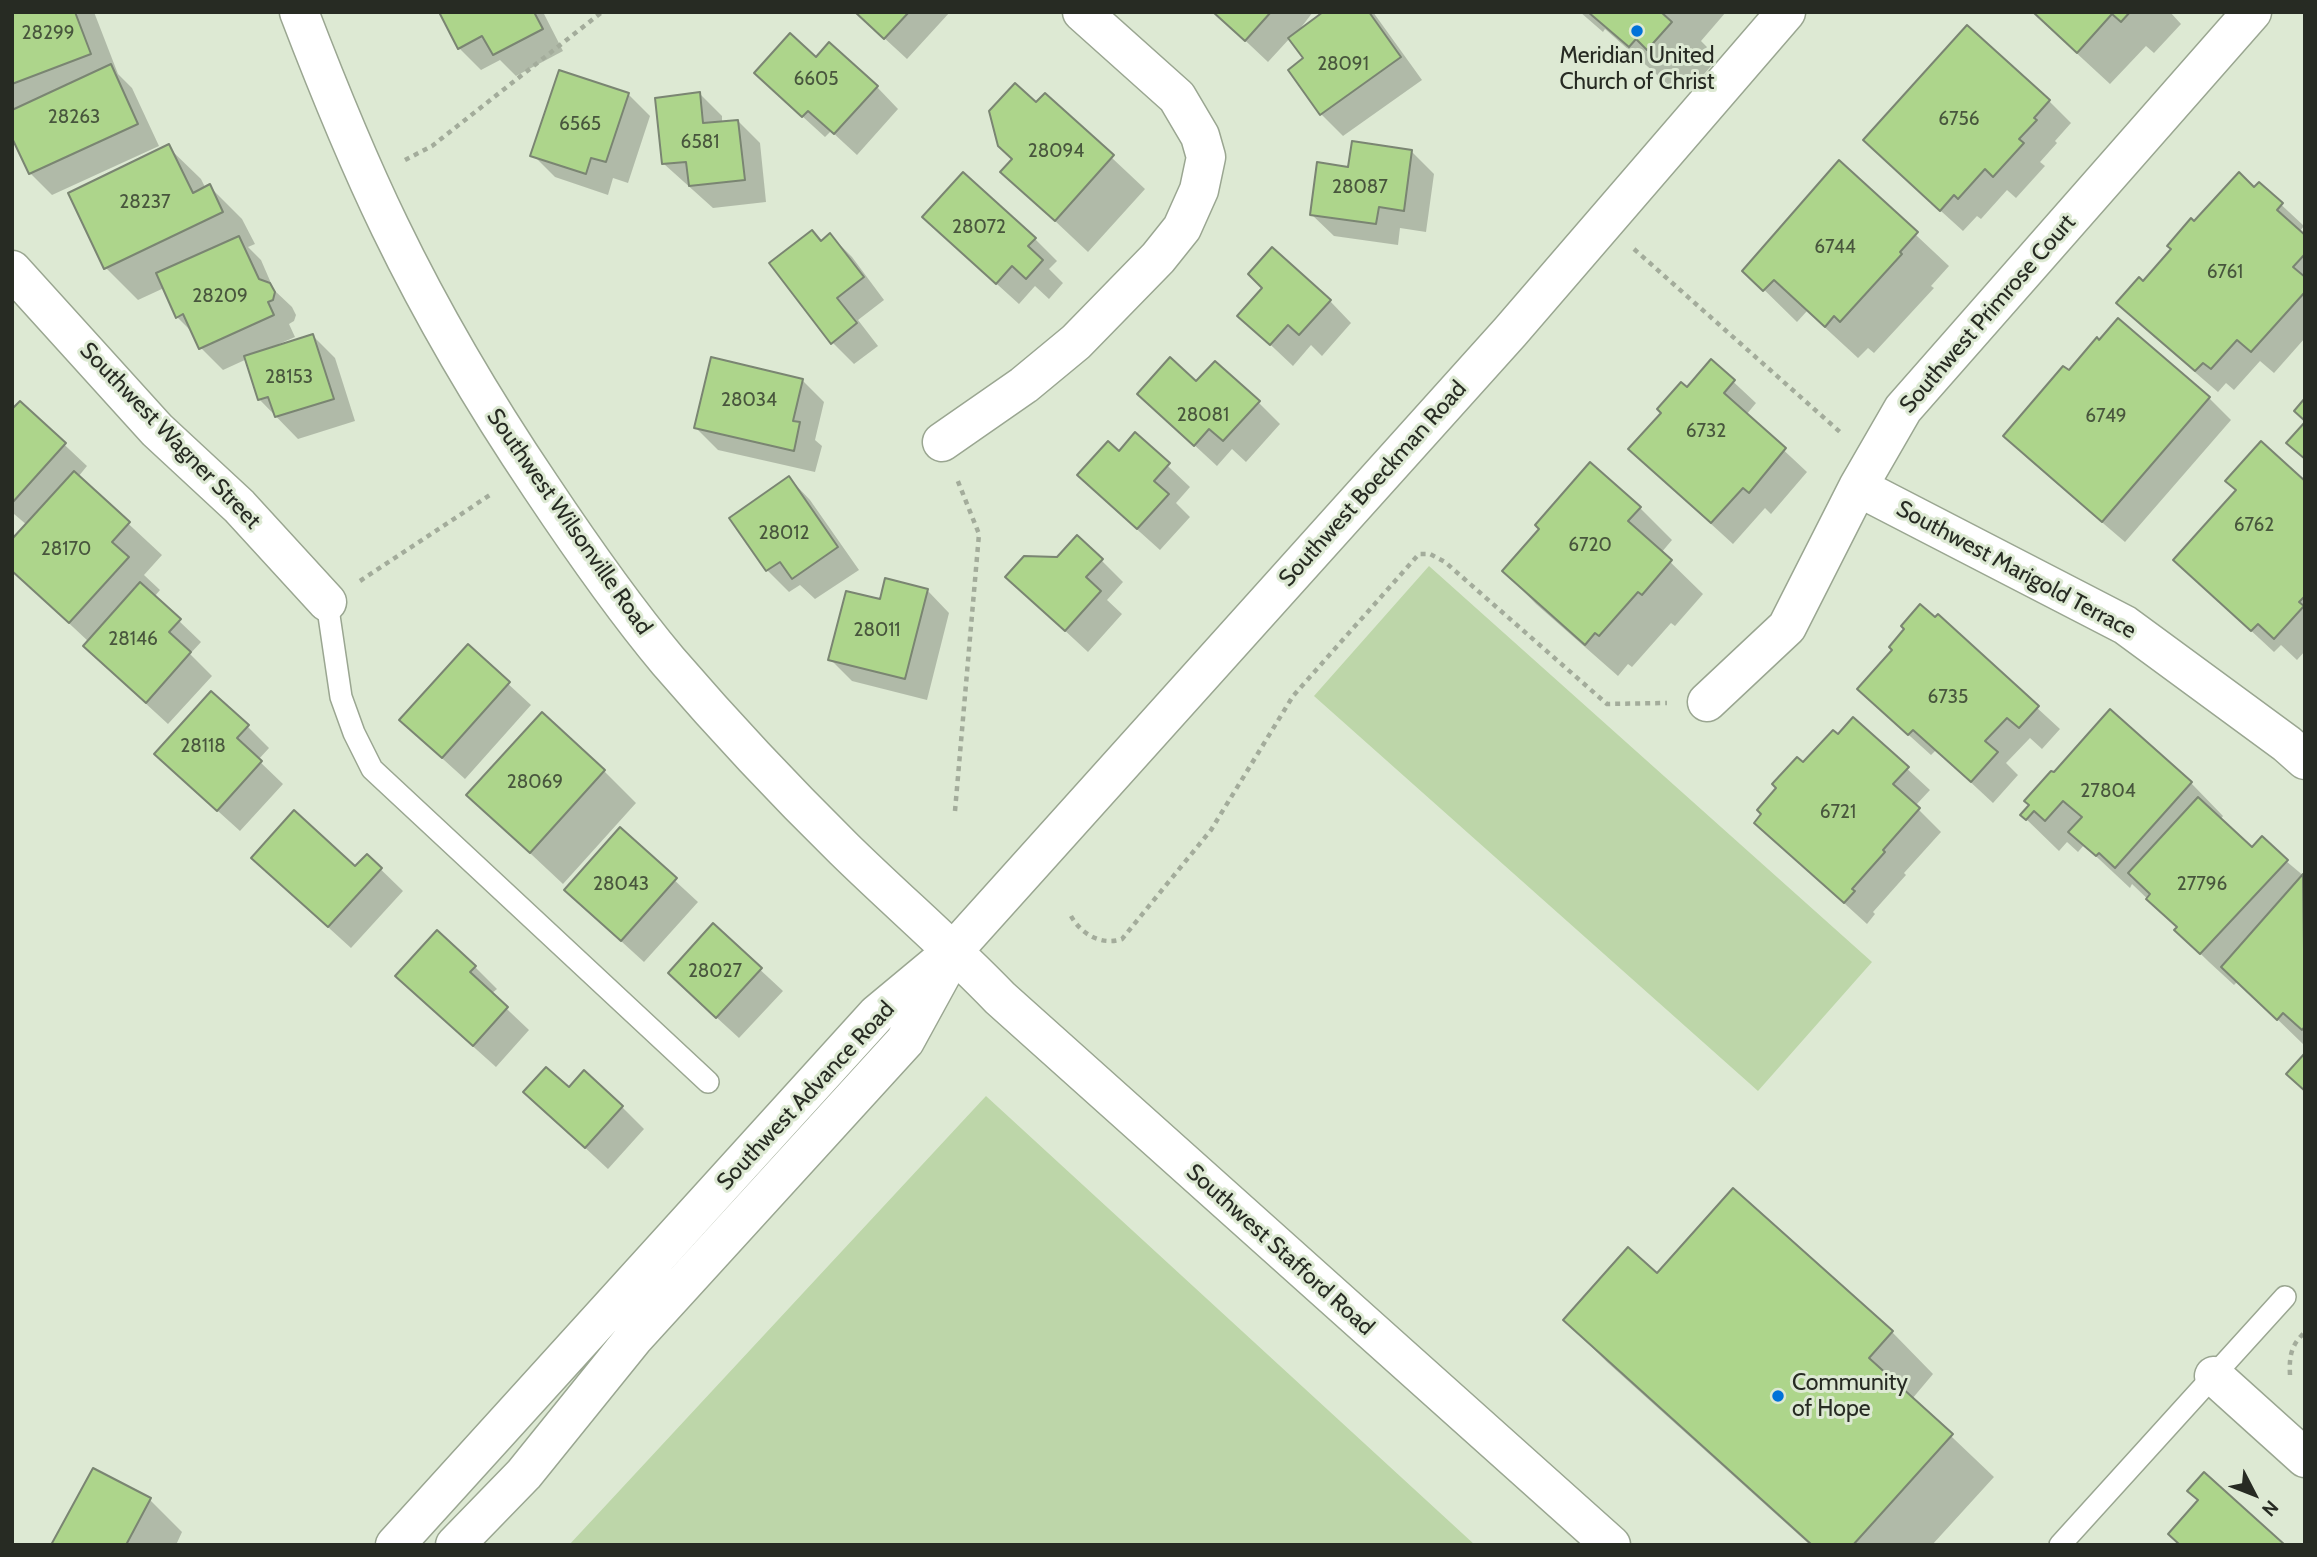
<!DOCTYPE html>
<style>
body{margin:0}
#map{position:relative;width:2317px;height:1557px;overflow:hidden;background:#dde9d3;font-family:Cabin,sans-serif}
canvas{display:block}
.frame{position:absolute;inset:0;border:14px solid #272b23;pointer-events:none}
.north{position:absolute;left:2219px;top:1459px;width:70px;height:70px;-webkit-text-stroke:5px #dde9d3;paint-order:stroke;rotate:132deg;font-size:19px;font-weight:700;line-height:28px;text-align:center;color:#272b23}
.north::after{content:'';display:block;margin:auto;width:24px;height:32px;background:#272b23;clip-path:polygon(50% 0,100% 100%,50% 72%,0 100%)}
</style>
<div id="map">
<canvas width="2317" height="1557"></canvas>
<div class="frame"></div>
<div class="north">N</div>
</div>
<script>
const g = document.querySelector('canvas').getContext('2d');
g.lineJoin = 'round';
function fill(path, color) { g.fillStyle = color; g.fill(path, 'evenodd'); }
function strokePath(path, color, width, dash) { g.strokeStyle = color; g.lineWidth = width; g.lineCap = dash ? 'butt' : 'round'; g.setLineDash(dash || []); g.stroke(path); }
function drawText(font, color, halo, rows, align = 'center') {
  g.font = font + ' Cabin,sans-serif'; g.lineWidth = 6; g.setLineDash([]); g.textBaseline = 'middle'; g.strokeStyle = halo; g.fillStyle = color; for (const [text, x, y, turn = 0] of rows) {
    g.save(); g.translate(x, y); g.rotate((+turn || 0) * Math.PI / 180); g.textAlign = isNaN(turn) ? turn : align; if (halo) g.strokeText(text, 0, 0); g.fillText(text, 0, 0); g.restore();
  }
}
const green = new Path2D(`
 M1429,566L1872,962L1758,1091L1314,696Z
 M986,1096L1475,1545H569Z`);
const shadow = new Path2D(`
 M12,12H94L118,74L132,88L159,146L52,195L30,173L12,135Z
 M441,12H543L563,51L516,76L500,60L481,70L459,48Z
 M856,12H950L907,59Z
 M1215,12H1313L1296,34L1326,12H1373L1422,80L1343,136L1321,114L1305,59L1290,38L1268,62Z
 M1580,12H1726L1701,41L1707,47L1701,54L1712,65L1690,90L1679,80L1672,88L1605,29L1603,32Z
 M2032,12H2170L2181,24L2154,53L2146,46L2110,84Z
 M816,59L877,87L898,109L857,155L831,131L825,137L779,95Z
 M628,94L650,116L628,183L613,178L608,195L555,177L533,155Z
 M700,94L722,116V123L738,121L760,143L766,202L713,208L664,164Z
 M1045,95L1145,189L1088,252L1003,172L1014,160L1036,105Z
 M2049,101L2071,123L2055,141L2057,143L2040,162L2045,166L2016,198L2007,190L1981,219L1977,216L1963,231L1887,162Z
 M168,147L201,179L206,189L210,187L242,219L255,244L248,247L261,260L274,290L292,307L296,315L294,321L289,324L295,337L279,344L280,346L313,336L335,358L355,421L298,439L259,399L247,359L223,370L201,348L194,334L177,317L164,288L138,300L106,268Z
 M1412,152L1434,174L1426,232L1400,228L1398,245L1334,236L1311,214Z
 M1839,163L1949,266L1931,286L1934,288L1874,353L1868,348L1858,358L1807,311L1797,322L1745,271Z
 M2259,184L2304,226L2299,232L2305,237V338L2274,373L2260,361L2234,390L2226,383L2218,392L2140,325L2118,303L2143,283L2194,224L2255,189Z
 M812,232L822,242L830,235L852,257L884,300L858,320L878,346L854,364L832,342Z
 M947,239H1035L1057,261L1049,269L1063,283L1049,299L1035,286L1019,304Z
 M1330,301L1351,323L1322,356L1311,345L1293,366L1240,316Z
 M1711,361L1756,403L1746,415L1807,472L1771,514L1765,508L1733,544L1653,471L1663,413Z
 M2069,372L2209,398L2231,420L2125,542L2027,458L2005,436Z
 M802,380L824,402L815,440L822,446L815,472L718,450L696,428Z
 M1197,384L1258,402L1280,424L1246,462L1232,449L1217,466L1139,394Z
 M20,403L87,466L78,477L162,555L144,575L160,590L154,597L201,642L190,654L212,676L168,724L107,668L89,642L12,570L27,525L14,514L12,515V412Z
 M1135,435L1190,487L1176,503L1190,517L1160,550L1101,497L1119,453Z
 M789,478L810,500L859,570L815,599L800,585L789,592L767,570Z
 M2305,483V651L2297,660L2281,645L2274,652L2175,560Z
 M1640,508L1672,540L1661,553L1703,594L1675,626L1671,623L1632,667L1628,664L1618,676L1536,604L1504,571L1541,529Z
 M1101,560L1123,582L1107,600L1122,614L1088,652L1007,577Z
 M927,590L949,613L927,700L852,681L830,659L881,602Z
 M1938,617L2060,729L2042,749L2030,738L2006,763L2018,775L1993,803L1936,750L1931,755L1881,710Z
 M468,647L531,705L465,779L423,741Z
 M1853,719L1930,790L1915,806L1941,832L1904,873L1906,875L1873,912L1875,914L1867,924L1756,823L1803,765L1838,737Z
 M247,726L269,748L258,760L283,784L240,831L178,775Z
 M604,771L636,803L563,884L468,795Z
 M2191,783L2223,816L2220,820L2252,850L2286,861L2305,877V1046L2238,981L2234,985L2209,962L2176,930L2178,928L2132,884L2130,888L2084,845L2078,852L2067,842L2059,851L2022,815L2031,805Z
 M620,830L698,902L644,962L588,911Z
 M367,856L403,891L351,948L275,879L356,869Z
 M713,926L783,991L739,1038L692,995Z
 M475,967L497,989L491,994L529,1030L496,1067L419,998Z
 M569,1089L622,1107L644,1129L608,1169L525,1092Z
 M1657,1276L1892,1332L1933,1374L1912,1399L1994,1477L1932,1545H1810L1607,1362L1565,1320Z
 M150,1500L182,1532L176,1545H53Z`);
const building = new Path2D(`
 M12,12H75L91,54L12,84Z
 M439,12H534L543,29L493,55L482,36L458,49Z
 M855,12H909L884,39Z
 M1213,12H1271L1245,41Z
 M1323,12H1369L1401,57L1320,115L1288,70L1303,58L1288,38Z
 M1588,12H1661L1672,22L1647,50L1636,39L1629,47Z
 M2033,12H2130L2121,22L2112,14L2077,53Z
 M1967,25L2050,100L2034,118L2037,120L2019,139L2024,143L1993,177L1985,169L1958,199L1954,195L1940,211L1863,140Z
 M790,33L816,57L829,42L878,86L834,134L808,111L802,117L754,73Z
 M111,64L138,124L29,174L12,138V110Z
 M559,70L629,93L606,162L591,158L586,174L530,156Z
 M1015,83L1036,102L1045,93L1114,155L1055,221L1000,172L1012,159L998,146L989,111Z
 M700,92L703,123L738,120L745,180L689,186L686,162L662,164L655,98Z
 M1352,141L1412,150L1404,211L1379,207L1376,224L1310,215L1317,162L1348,167Z
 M169,144L193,193L210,184L223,212L104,269L68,193Z
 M1839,160L1918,232L1900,252L1902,254L1840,322L1834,316L1825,327L1774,280L1763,291L1742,271Z
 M963,172L1036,238L1028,246L1043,260L1026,279L1012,266L996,284L922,217Z
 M2239,172L2254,187L2259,182L2283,203L2277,210L2305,235V254L2293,267L2305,277V292L2251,352L2237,340L2211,369L2203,363L2195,371L2116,303L2139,277L2143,281L2171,249L2167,246L2191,218L2194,221Z
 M812,230L821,241L830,233L864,277L837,298L857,323L831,344L769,263Z
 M239,236L259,279L270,283L275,292L273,300L268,302L274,315L199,349L183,314L176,318L156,273Z
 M1272,247L1331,300L1299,335L1288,325L1270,345L1237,316L1262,288L1248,274Z
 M2118,318L2210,397L2102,522L2003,436L2063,366L2069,370L2097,337L2099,340Z
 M313,334L334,399L275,417L268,397L258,400L244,356Z
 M711,357L803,379L793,421L800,422L794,451L694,428Z
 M1170,357L1196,381L1215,361L1260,401L1223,441L1209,429L1194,446L1137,394Z
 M1711,359L1735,380L1724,393L1786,448L1749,493L1743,488L1711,523L1628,449L1661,413L1657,409L1681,382L1687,387Z
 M2305,398V421L2294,411Z
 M20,401L66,443L12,503V409Z
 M2305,422V459L2286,443Z
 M1135,432L1170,463L1154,481L1169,494L1137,529L1077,475L1108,441L1119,451Z
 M2261,441L2305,481V596L2299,602L2304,606L2274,639L2258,624L2251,631L2173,560L2236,490L2225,481Z
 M1590,462L1641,507L1628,521L1672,560L1642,595L1638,592L1599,636L1595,633L1585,645L1502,571L1539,529L1535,525Z
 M74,471L130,522L112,542L129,557L69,623L12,571V539Z
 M789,476L838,547L792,579L780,562L766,571L729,518Z
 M1077,535L1103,559L1086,577L1101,591L1065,631L1005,577L1024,556L1057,557Z
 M885,578L928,589L905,679L828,660L846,591L880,599Z
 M140,582L181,619L169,632L191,652L146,703L83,646Z
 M1920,604L1935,617L1938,614L2039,706L2019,728L2007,718L1985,741L1998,752L1971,782L1913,730L1908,735L1857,689L1892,650L1889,647L1904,629L1901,626Z
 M468,644L510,682L442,758L399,720Z
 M211,691L249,725L237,738L262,761L217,811L154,754Z
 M2110,709L2192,782L2115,868L2099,853L2096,856L2068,832L2082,817L2063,801L2045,821L2034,811L2026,820L2020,815L2029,805L2024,801L2051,771L2054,772Z
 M542,712L605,770L530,853L466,795Z
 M1853,717L1909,767L1893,784L1920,808L1883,850L1885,852L1852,889L1855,891L1844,903L1754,823L1761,814L1757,810L1776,788L1772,784L1797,757L1803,762L1833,730L1838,734Z
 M2198,797L2252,847L2262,836L2288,860L2200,954L2174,930L2177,927L2146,899L2150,894L2128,873Z
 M294,810L355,866L367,854L382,868L328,927L251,858Z
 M620,827L677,878L621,941L564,890Z
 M2303,874L2305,1026L2302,1030L2283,1013L2277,1020L2221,967Z
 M713,923L762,968L716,1018L668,973Z
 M437,930L476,966L470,972L508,1007L473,1046L395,976Z
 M2305,1053V1091L2286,1074Z
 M546,1067L569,1087L584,1070L623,1106L585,1148L523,1092Z
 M1733,1188L1893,1331L1869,1358L1953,1434L1853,1545H1812L1563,1320L1628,1247L1657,1273Z
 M93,1468L151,1498L126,1545H51Z
 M2204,1472L2285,1545H2180L2168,1534L2198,1500L2187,1491Z`);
const path = new Path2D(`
 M405,160L432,146L602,12
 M1634,249L1840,432
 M360,581L493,493
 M955,811L979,534L957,479
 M1071,916C1081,934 1101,946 1122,939L1211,830L1293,696L1419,554H1430L1445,562L1607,704L1667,703
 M2290,1375C2289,1356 2291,1345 2305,1332`);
const lane = new Path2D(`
 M327,602L341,697L354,733L372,769L708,1082
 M2060,1545L2285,1297`);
const street = new Path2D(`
 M12,270L157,430L239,506L327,602
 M942,442L1024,385L1076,342L1158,258L1182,228L1199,190L1206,157L1200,136L1177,97L1082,12
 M1858,487L2125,625L2287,744L2305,760
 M1707,702L1787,627L1858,487L1903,409L2252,12
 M2214,1376L2305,1458`);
const secondary = new Path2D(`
 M395,1545L877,1014L954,950L1510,332L1786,12
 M455,1545L524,1474L633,1339L905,1041L945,968`);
const primary = new Path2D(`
 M299,12C327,85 356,157 390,227C434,318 485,404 541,487C581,547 622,606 668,661C724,726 783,789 844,849C896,900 950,946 1000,998L1611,1545`);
const markers = [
 [1637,31,7,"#0072d9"],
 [1778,1396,7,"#0072d9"]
];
const numberNames = [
 ["28299",48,33],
 ["28091",1343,64],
 ["6605",816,79],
 ["28263",74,117],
 ["6756",1959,119],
 ["6565",580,124],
 ["6581",700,142],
 ["28094",1056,151],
 ["28087",1360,187],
 ["28237",145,202],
 ["28072",979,227],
 ["6744",1835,247],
 ["6761",2225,272],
 ["28209",220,296],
 ["28153",289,377],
 ["28034",749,400],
 ["28081",1203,415],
 ["6749",2106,416],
 ["6732",1706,431],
 ["6762",2254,525],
 ["28012",784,533],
 ["6720",1590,545],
 ["28170",66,549],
 ["28011",877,630],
 ["28146",133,639],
 ["6735",1948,697],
 ["28118",203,746],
 ["28069",535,782],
 ["27804",2108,791],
 ["6721",1838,812],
 ["28043",621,884],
 ["27796",2202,884],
 ["28027",715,971]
];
const poiNames = [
 ["Meridian United",1637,56],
 ["Church of Christ",1637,82],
 ["Community",1792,1383,"left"],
 ["of Hope",1792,1409,"left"]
];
const streetNames = [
 ["Southwest Primrose Court",1988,314,-49],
 ["Southwest Wagner Street",170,436,46],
 ["Southwest Boeckman Road",1373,484,-48],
 ["Southwest Wilsonville Road",569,522,55],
 ["Southwest Marigold Terrace",2016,570,28],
 ["Southwest Advance Road",806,1096,-47],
 ["Southwest Stafford Road",1280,1250,42]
];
fill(green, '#bdd6a9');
fill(shadow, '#0003');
fill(building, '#add58b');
strokePath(building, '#7a8572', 2);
strokePath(lane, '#9aa691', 24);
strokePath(street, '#9aa691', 41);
strokePath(secondary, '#9aa691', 41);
strokePath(primary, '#9aa691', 41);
strokePath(path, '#a3ac9b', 4.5, [5, 5]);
strokePath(lane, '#fff', 21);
strokePath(street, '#fff', 38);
strokePath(secondary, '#fff', 38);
strokePath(primary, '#fff', 38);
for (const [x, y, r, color] of markers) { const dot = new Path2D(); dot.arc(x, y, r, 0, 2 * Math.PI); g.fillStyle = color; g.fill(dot); strokePath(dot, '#dde9d3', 2.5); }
drawText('19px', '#48563d', null, numberNames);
drawText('23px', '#272b23', '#dde9d3', poiNames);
drawText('23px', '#272b23', '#dde9d3', streetNames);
</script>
